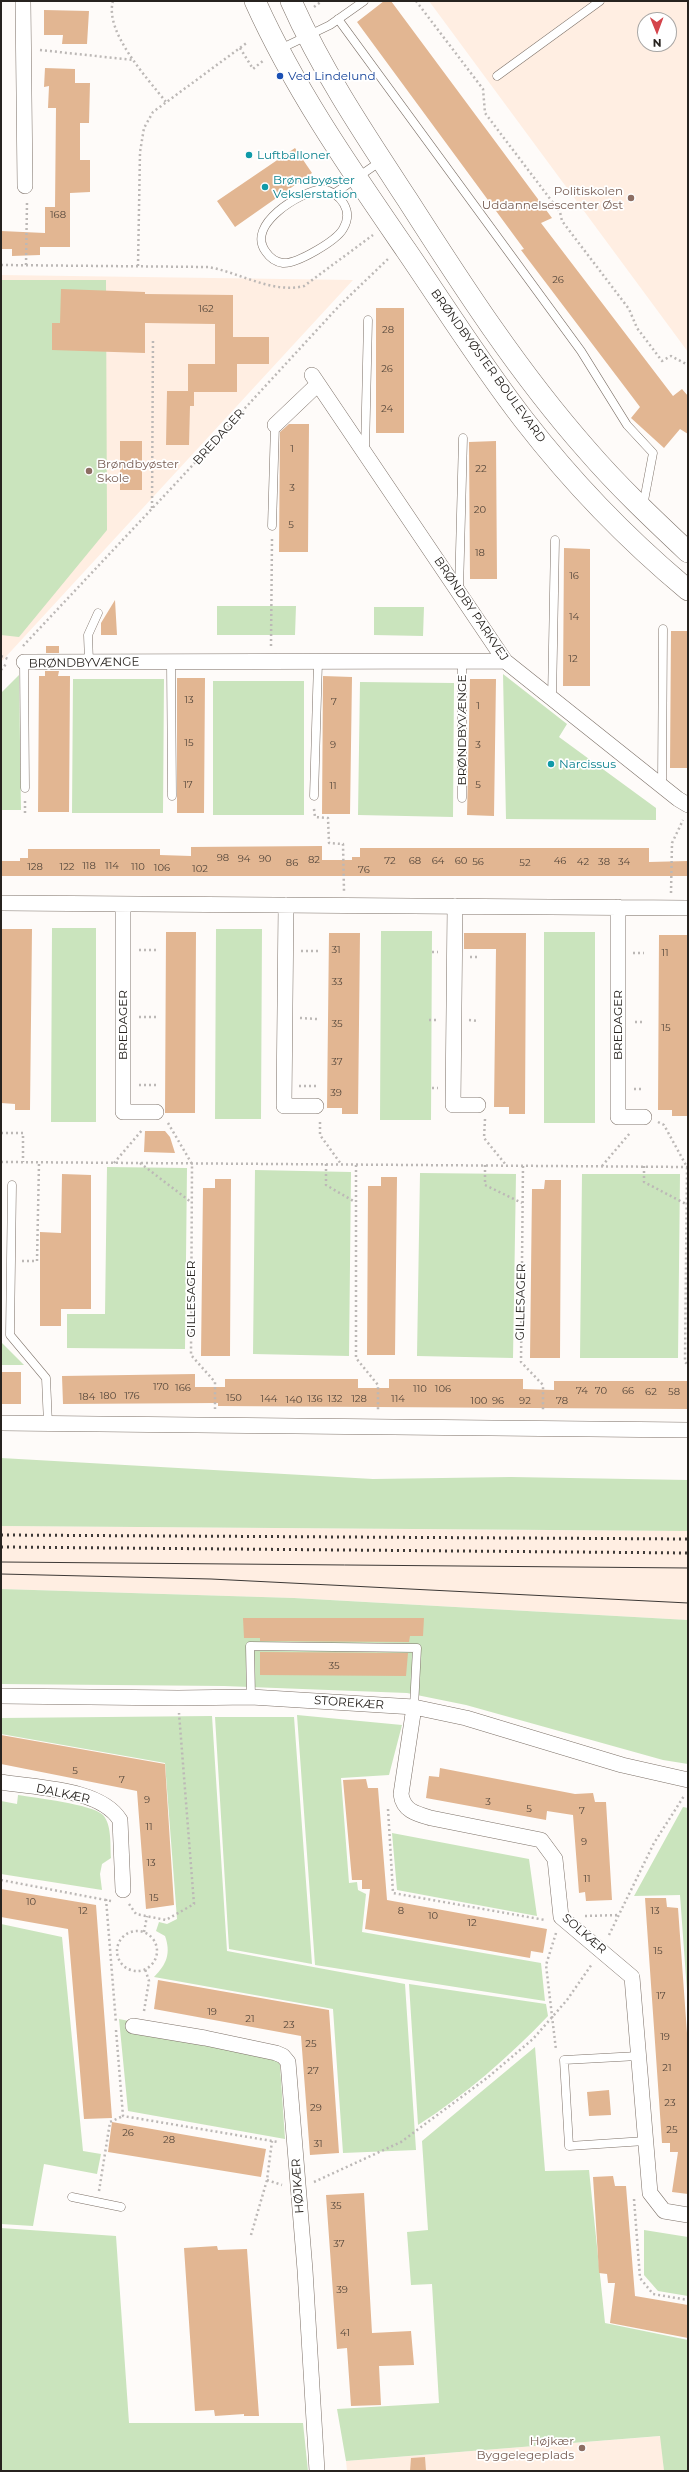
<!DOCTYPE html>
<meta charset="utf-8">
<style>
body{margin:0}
#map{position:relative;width:689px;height:2472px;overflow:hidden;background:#fefbf9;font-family:Montserrat,sans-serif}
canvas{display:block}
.frame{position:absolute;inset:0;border:2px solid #27231f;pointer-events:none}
.north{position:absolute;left:637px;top:12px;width:40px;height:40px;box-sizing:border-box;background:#fff;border:1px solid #a9a7a5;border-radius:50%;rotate:179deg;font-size:11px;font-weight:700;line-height:16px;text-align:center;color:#27231f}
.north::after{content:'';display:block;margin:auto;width:14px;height:18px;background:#d4444b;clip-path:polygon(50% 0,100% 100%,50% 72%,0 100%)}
</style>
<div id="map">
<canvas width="689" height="2472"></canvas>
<div class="frame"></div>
<div class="north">N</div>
</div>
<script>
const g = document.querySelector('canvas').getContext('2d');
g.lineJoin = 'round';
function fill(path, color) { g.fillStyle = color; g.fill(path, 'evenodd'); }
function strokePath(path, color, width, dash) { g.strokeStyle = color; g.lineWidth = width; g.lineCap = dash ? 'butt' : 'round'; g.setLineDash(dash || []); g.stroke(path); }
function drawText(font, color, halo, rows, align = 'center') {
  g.font = font + ' Montserrat,sans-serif'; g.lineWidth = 3.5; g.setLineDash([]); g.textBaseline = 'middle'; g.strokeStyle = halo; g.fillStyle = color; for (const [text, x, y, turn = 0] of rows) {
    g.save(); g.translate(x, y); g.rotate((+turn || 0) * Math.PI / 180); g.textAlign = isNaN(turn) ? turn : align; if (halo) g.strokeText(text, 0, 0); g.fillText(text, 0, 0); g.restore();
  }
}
const built = new Path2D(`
 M429,1H688V352ZM645,20H669V44H645Z
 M1,275L353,280L1,662Z
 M1,1526L688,1531V1620L294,1598L1,1589Z
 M661,2436L664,2471H347L346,2461Z`);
const green = new Path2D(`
 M1,280H106L107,530L19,637L1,635Z
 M217,606H296L295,635H217Z
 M374,607H424L423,636L374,635Z
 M503,674L567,724L559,737L656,808V820L506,819Z
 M19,675L21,810H1V693Z
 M73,679H164L163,813H72Z
 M213,681H304V815H213Z
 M360,682L454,683L453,817L358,815Z
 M52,928H96V1122H51Z
 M216,929H262L261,1119H215Z
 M381,931H432L431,1120H380Z
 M544,932H595V1123H544Z
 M107,1167L187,1168L185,1349L67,1348V1314H105Z
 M255,1170L351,1172L349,1356L253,1354Z
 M420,1173L516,1174L513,1358L417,1356Z
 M582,1174H680L678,1358H580Z
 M1,1342L24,1365H1Z
 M1,1458L373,1479L511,1477L688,1480V1531L1,1526Z
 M1,1589L294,1598L688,1620V1764L663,1760L466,1705L407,1693L224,1686L1,1684Z
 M297,1715L402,1725L389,1775L341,1778L349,1883L357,1882L358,1890L366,1894L362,1932L541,1963L545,2001L315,1965Z
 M212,1716L227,1951L405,1984L416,2150L343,2153L333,2009L154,1977C167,1964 171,1953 165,1936L156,1931L159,1922L167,1924L177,1919L165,1763L1,1734V1718Z
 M215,1717H294L312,1964L229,1949Z
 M18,1795C35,1798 92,1804 103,1815C112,1825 110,1845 111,1858L102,1864L100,1874L102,1890L1,1874V1801L17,1804Z
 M683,1807L688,1808V2005L680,1895L634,1896Z
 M392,1833L529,1859L537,1916L397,1890Z
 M1,1924L62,1937L83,2151L101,2154L97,2174L44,2164L33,2226L1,2224Z
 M409,1984L546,2004L548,2016C509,2057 465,2095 418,2125Z
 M119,2019L279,2051L285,2139L128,2111Z
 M535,2047L545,2171L589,2170L605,2323L688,2340V2471H664L660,2436L346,2461L337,2409L439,2403L432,2284L411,2285L407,2232L428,2230L422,2141Z
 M1,2228L116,2236L129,2423H303L308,2471H1Z
 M644,2230L688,2237V2296L658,2291L644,2275Z`);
const building = new Path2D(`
 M384,1H391L552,218L541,223L673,396L682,389L688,396V434L680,429L664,448L631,418L640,407L521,250L524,249L357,22Z
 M44,10L89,11L87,44H62L63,35H44Z
 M45,68L75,69V83H90L89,123H80V160H90V192L70,193V247H40V255L12,256V249H1V231L45,233V207H55L56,108H48L49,86L44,87Z
 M295,148L312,173L235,227L217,201Z
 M61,289L145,292V294L233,295V337H269V364H237V392H194V406H190L189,445H166L167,391H188V364H215V324L145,323V353L52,350V323H60Z
 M376,308H404V433H376Z
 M289,424H309L308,552H279L280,432Z
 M120,441H142V490H120Z
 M496,441L497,579H470L469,442Z
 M564,548L590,549V686H563Z
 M115,600L117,635H101V623Z
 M671,631H688V768H670Z
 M46,646H59V653H46Z
 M45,671H59L58,676H70L69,812H38L39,676H45Z
 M323,676L352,677L350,814H322Z
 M177,678H205L204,813H177Z
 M470,679H496L494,816L467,815Z
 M322,846V860H352V857H360V848H649V862L688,861V876H1V861H20V858H28V849H160V855L191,856V847Z
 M2,929H32L30,1110H15V1104L1,1103Z
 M166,932H196L195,1113H165Z
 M329,933H360L358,1114H342V1108H327Z
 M464,933H526L525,1114H509V1107H494L496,949H464Z
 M659,935H688V1116H672V1110H658Z
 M145,1131H165L170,1137L175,1153L144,1152Z
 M62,1174L91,1175V1309H61V1326H40V1232L61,1233Z
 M381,1177H397L395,1355H367L368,1186H381Z
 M215,1179H231L230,1356H201L203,1188H215Z
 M545,1180H561L560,1358H530L532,1189H544Z
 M1,1372H21V1404H1Z
 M195,1374V1387H225V1379H358V1388H389V1379H523V1389L554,1390V1381H688V1409L218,1406V1403L63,1404L62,1376Z
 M243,1618H424L423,1636H410L409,1642L260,1641V1638H244Z
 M260,1652L408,1653L406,1676L260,1675Z
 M1,1735L165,1764L174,1905L146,1909L137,1791L1,1764Z
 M440,1768L575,1794L593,1793L595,1802H606L612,1900L586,1901L585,1892L579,1893L573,1815L547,1811L546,1820L426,1798L429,1776L439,1777Z
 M366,1779L368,1788H378L387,1900L547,1929L543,1953L531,1951L530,1958L365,1929L370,1889H362V1880H352L343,1780Z
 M1,1889L96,1905L112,2118L84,2119L68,1929L1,1917Z
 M645,1898H666L667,1907L678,1908L688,2047V2194L672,2192L678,2152H670V2143H662Z
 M158,1980L329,2010L339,2153L310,2155L301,2036L154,2009Z
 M609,2090L611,2115L589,2116L587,2092Z
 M112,2122L266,2149L261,2177L108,2152Z
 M613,2176L615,2186H626L635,2296L688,2305V2338L610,2323L615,2283H608L607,2274L599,2273L593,2177Z
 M364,2193L372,2333L411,2331L414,2365L379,2366L381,2405L351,2406L347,2348L337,2349L326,2195Z
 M217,2246L218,2250L247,2249L259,2416H244V2414L215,2416L214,2410L195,2411L184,2248Z
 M425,2457L426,2471H410L411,2458Z`);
const path = new Path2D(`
 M113,1C104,32 148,79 166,102
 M416,1L483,89L485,113L560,212L562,221L629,309L637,328L662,361L671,356L688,365
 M314,7L322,1
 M240,48L253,69L264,60
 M40,50L133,60
 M1,265L208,267C239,272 272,294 304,286L373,235
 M26,265L27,202
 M138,266L140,152L144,128L153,112L248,42
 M152,508L153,338
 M23,646L178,481L339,306L389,258
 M271,646L272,539
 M1,656L8,659
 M1,670L7,663
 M314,809L315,817L328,818L329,843L343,844L344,891
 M25,813V799
 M671,893L672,843L683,820
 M139,950H156
 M301,951H318
 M432,952H438
 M633,953H644
 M470,957H479
 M139,1017H156
 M300,1018L317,1019
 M429,1020H438
 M469,1020L479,1021
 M635,1022H644
 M139,1085H156
 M299,1086H317
 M432,1088H438
 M634,1089H644
 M485,1119L484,1138L506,1165
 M320,1122V1135L341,1164
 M658,1122L664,1125L687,1167L685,1362L688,1365
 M168,1123L192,1164L191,1355L215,1382V1409
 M1,1133H23V1162
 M1,1162L688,1167
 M114,1163L143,1129
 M140,1163L191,1202
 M326,1164V1185L355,1202
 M356,1165V1358L378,1385V1410
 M485,1165V1185L522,1203
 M523,1166L521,1362L543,1385V1412
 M602,1166L630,1133
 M644,1166V1182L686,1204
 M22,1261H37L39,1163
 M388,1809L393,1893L545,1920
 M1,1880L111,1901
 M106,1899L116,2023
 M129,1904L136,1914L166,1920L194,1904L179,1713
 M585,1916L620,1915
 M117 1951a20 20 0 1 1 40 0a20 20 0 1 1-40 0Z
 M144,1932L147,1916
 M556,1933L546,1965L556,2050
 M609,1935L654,1843L684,1796
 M144,2011L149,1981L145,1969
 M116,2030L123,2116L278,2142
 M267,2180L282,2185
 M314,2182L401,2142L487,2078L533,2039L567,2000L592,1964
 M99,2191L110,2122L123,2116
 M634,2199L640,2278L653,2294L688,2300
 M251,2235L267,2180L272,2141`);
const lane = new Path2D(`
 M338,19L581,351L627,425L653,453L643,506
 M280,49L330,25L364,1
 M497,76L600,1
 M322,189C341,193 354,211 343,229C336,241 297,264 283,263C276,262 270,258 266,252C245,225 300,192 322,189Z
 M335,193L381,161
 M365,451L368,320
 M272,526L275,425
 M459,590L463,438
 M24,662L25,788
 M89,662L88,635L98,613
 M171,662L172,796
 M552,699L555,540
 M662,785L663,629
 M314,796L318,662
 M462,798V662
 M12,1185L10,1335L46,1378L48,1424
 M251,1697L250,1646L417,1648L414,1707
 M638,2056L564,2060L569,2146L645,2141
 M72,2197L121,2207`);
const street = new Path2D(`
 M23,1L25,186
 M312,375L505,661L678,799L688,805
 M275,425L318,384
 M24,662L505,661
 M1,903L688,908
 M123,904V1112H156
 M286,905L284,1106H316
 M455,906L453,1105H478
 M618,907V1117H644
 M1,1423L688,1430
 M1,1696L178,1698L251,1697L414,1707L466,1718L622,1765L688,1780
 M414,1707L401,1794C403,1811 417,1814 431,1818L541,1840L555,1859L561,1917L632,1977L650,2193L664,2211L688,2215
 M1,1782C36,1788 100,1788 120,1820L123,1890
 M133,2026L205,2038L276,2053L283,2056L288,2062L305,2270L317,2471`);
const secondary = new Path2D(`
 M255,1C295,90 351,170 406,250C445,307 482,366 524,420C572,482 628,540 688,590
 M291,1C322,71 365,135 407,199C462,285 519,373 587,450C618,486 653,519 688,552`);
const tram = new Path2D(`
 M1,1562L688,1568
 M1,1574L211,1579L688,1603`);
const rail = new Path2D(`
 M1,1535L688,1539
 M1,1547L688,1553`);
const markers = [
 [280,76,4,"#1a4fb4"],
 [249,155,4,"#0f9aa8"],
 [265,187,4,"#0f9aa8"],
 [631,198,4,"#8d6e63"],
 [89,471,4,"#8d6e63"],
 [551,764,4,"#0f9aa8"],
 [582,2448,4,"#8d6e63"]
];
const numberNames = [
 ["168",58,215],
 ["26",558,280],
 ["162",206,309],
 ["28",388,330],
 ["26",387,369],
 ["24",387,409],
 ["1",292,449],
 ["22",481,469],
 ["3",292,488],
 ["20",480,510],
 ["5",291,525],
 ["18",480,553],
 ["16",574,576],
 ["14",574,617],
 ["12",573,659],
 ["13",189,700],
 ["7",334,702],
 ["1",478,706],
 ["15",189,743],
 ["9",333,745],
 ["3",478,745],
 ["17",188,785],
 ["5",478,785],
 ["11",333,786],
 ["98",223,858],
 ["94",244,859],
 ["90",265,859],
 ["82",314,860],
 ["72",390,861],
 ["68",415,861],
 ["64",438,861],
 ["60",461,861],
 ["46",560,861],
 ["56",478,862],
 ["42",583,862],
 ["38",604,862],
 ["34",624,862],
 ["86",292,863],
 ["52",525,863],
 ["118",89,866],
 ["114",112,866],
 ["128",35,867],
 ["122",67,867],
 ["110",138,867],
 ["106",162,868],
 ["102",200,869],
 ["76",364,870],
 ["31",336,950],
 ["11",665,953],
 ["33",337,982],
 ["35",337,1024],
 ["15",666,1028],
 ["37",337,1062],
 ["39",336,1093],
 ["170",161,1387],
 ["166",183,1388],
 ["110",420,1389],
 ["106",443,1389],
 ["74",582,1391],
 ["70",601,1391],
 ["66",628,1391],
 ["62",651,1392],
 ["58",674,1392],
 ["180",108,1396],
 ["176",132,1396],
 ["184",87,1397],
 ["150",234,1398],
 ["144",269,1399],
 ["136",315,1399],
 ["132",335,1399],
 ["128",359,1399],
 ["114",398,1399],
 ["140",294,1400],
 ["100",479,1401],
 ["96",498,1401],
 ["92",525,1401],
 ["78",562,1401],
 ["35",334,1666],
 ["5",75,1771],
 ["7",122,1780],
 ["9",147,1800],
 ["3",488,1802],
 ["5",529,1809],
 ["7",582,1811],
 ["11",149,1827],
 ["9",584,1842],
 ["13",151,1863],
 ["11",587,1879],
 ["15",154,1898],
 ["10",31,1902],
 ["12",83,1911],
 ["8",401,1911],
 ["13",655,1911],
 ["10",433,1916],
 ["12",472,1923],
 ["15",658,1951],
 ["17",661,1996],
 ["19",212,2012],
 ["21",250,2019],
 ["23",289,2025],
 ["19",665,2037],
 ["25",311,2044],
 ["21",667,2068],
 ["27",313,2071],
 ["23",670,2103],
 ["29",316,2108],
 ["25",672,2130],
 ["26",128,2133],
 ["28",169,2140],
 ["31",318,2144],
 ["35",336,2206],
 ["37",339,2244],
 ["39",342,2290],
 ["41",345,2333]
];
const transitNames = [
 ["Ved Lindelund",288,76]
];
const cultureNames = [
 ["Luftballoner",257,155],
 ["Brøndbyøster",273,180],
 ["Vekslerstation",273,194],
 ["Narcissus",559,764]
];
const educationNames = [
 ["Politiskolen",623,191],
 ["Uddannelsescenter Øst",623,205],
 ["Brøndbyøster",97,464,"left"],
 ["Skole",97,478,"left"],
 ["Højkær",574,2441],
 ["Byggelegeplads",574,2455]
];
const streetNames = [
 ["BRØNDBYØSTER BOULEVARD",488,366,54],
 ["BREDAGER",219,437,-48],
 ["BRØNDBY PARKVEJ",471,609,56],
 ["BRØNDBYVÆNGE",84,663,-1],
 ["BRØNDBYVÆNGE",462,730,-90],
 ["BREDAGER",123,1025,-90],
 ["BREDAGER",618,1025,-90],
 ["GILLESAGER",191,1299,-90],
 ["GILLESAGER",521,1302,-89],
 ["STOREKÆR",349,1703,4],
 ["DALKÆR",63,1794,12],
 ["SOLKÆR",584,1934,41],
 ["HØJKÆR",298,2186,-94]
];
fill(built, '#ffeee2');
fill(green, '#cae4bd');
fill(building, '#e2b692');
strokePath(lane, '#7d7168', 9);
strokePath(street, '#7d7168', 16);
strokePath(secondary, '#7d7168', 22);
strokePath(path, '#bcb8b6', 2.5, [2, 3]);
strokePath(lane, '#fff', 8);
strokePath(street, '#fff', 15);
strokePath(secondary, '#fff', 21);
strokePath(tram, '#3d3936', 1);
strokePath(rail, '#3d3936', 3, [2, 4]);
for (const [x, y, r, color] of markers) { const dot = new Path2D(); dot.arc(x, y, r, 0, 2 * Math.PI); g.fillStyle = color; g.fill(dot); strokePath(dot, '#fff', 1.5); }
drawText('10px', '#56483c', null, numberNames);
drawText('12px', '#164399', '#fff', transitNames, 'left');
drawText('12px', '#0d838f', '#fff', cultureNames, 'left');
drawText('12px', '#785e54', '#fff', educationNames, 'right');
drawText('12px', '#27231f', '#fff', streetNames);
</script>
